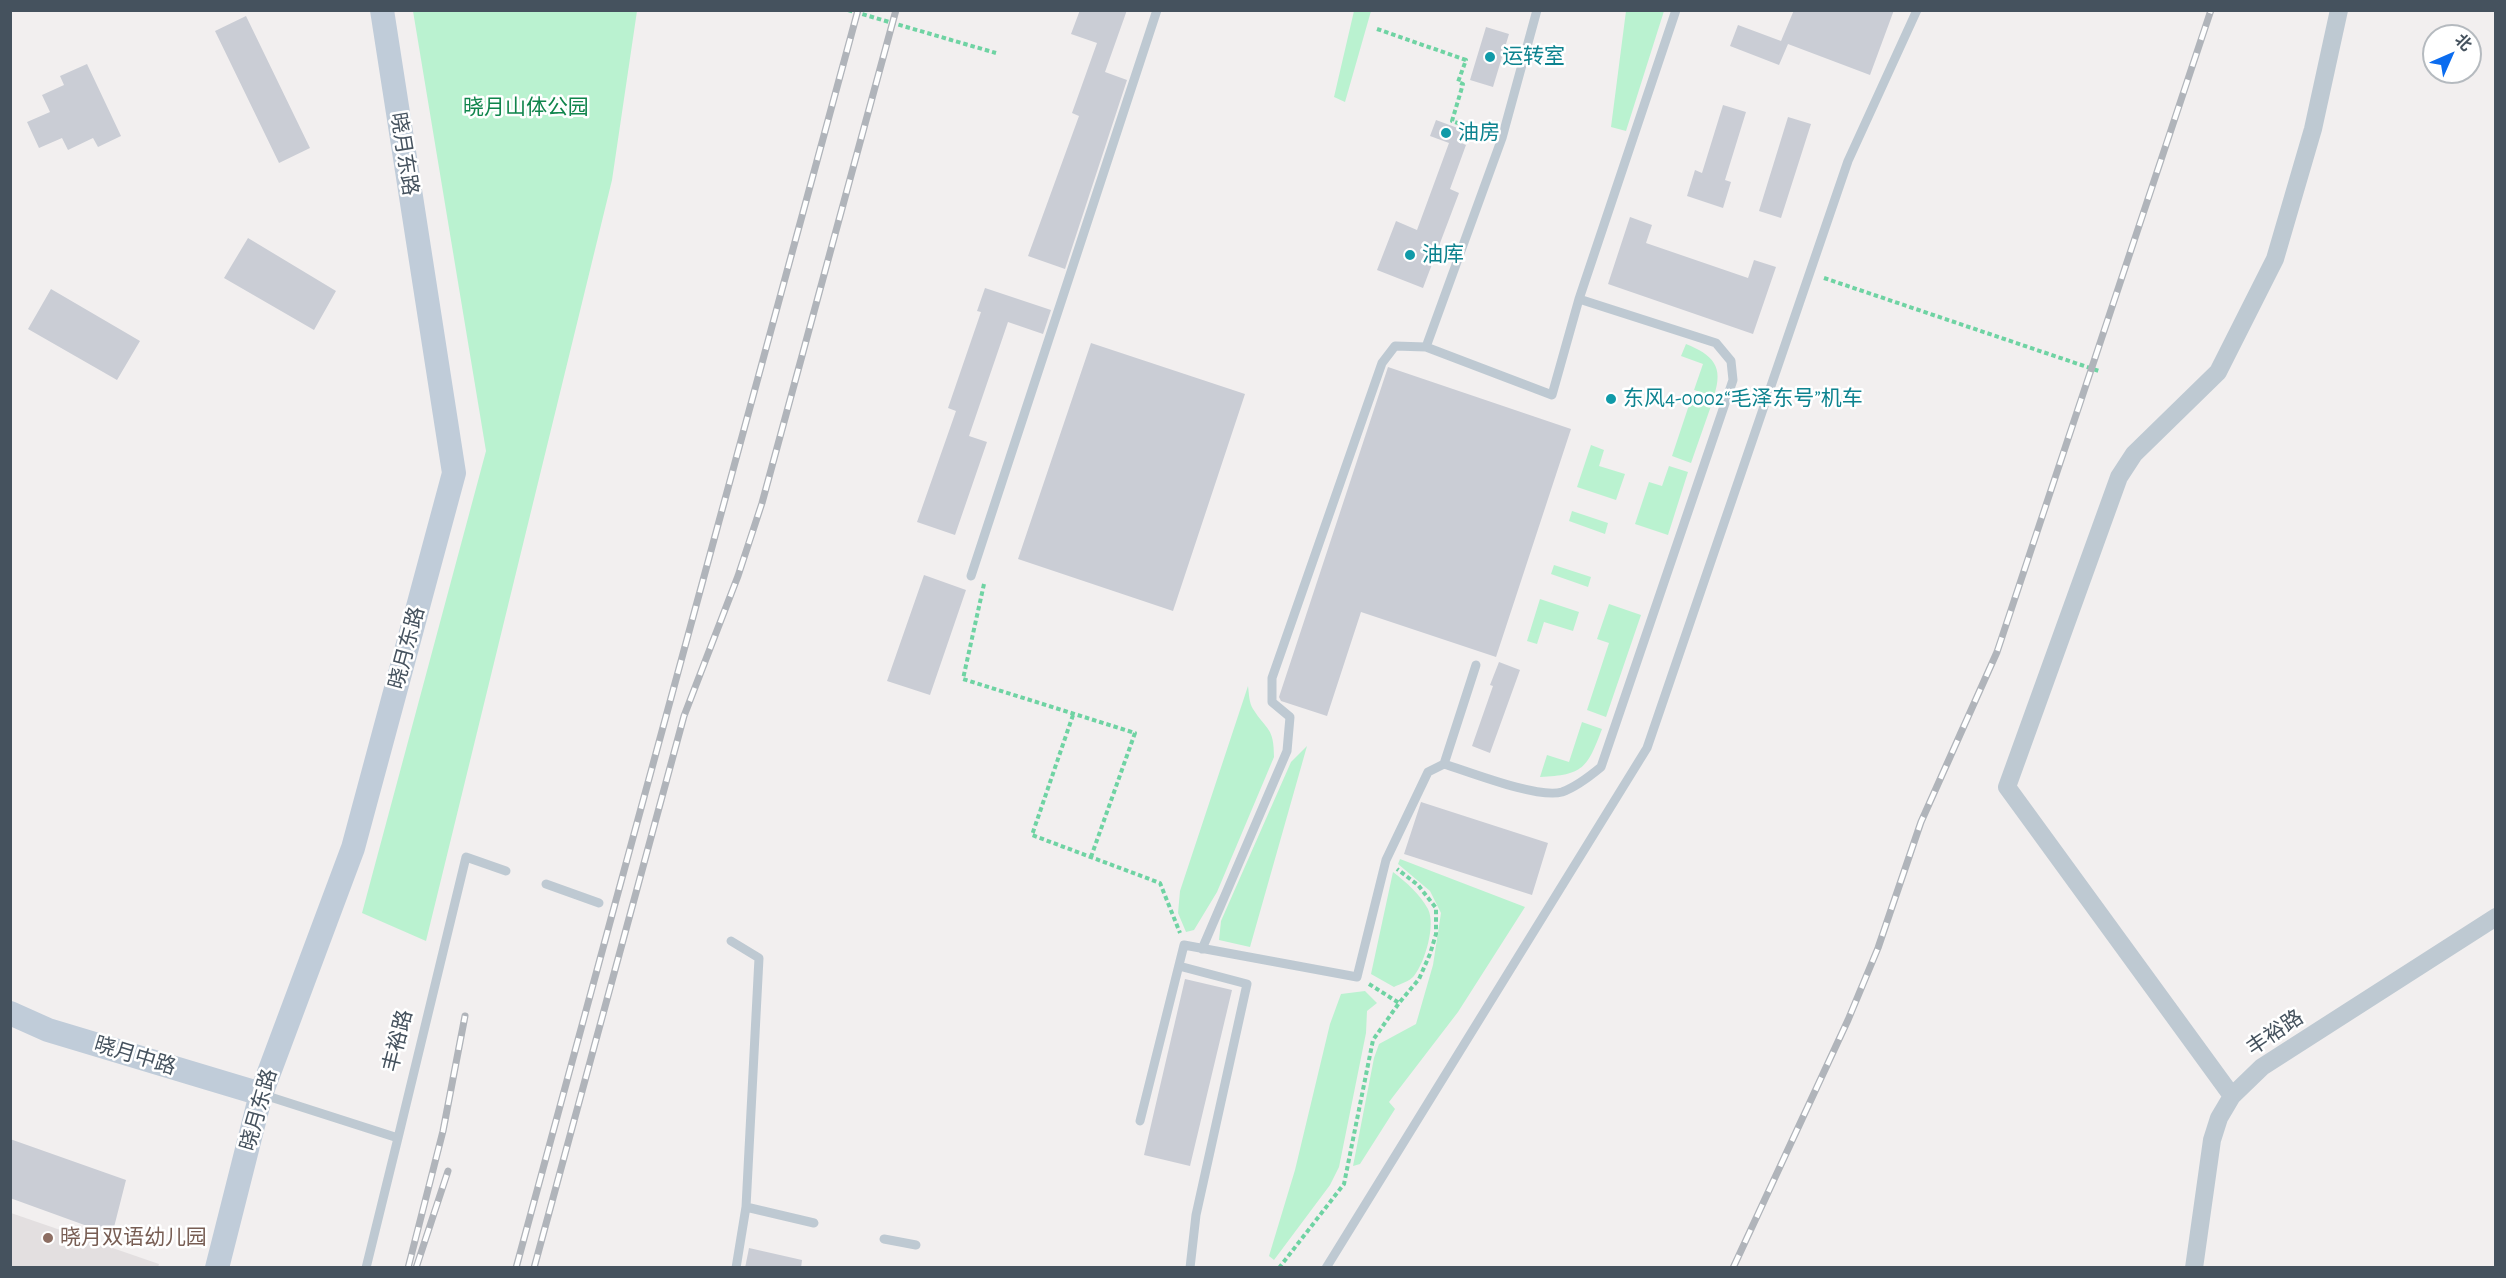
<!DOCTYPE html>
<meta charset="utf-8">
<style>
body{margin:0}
#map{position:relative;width:2506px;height:1278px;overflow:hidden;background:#f2efef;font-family:"Alegreya Sans","Noto Sans SC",sans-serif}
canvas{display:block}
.frame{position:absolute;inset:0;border:12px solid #45525e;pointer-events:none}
.north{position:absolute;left:2422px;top:24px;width:60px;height:60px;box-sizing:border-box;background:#fff;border:2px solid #b5babf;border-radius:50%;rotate:45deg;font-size:16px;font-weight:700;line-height:24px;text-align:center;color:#45525e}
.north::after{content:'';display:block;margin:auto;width:21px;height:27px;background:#0b6cef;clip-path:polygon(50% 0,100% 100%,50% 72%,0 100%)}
</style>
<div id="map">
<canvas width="2506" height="1278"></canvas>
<div class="frame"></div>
<div class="north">北</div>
</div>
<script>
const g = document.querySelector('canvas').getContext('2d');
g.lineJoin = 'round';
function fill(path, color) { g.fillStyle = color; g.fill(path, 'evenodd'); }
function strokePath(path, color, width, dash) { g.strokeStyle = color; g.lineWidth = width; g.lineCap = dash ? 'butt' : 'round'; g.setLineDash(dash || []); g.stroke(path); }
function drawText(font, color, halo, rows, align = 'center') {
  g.font = font + ' "Alegreya Sans","Noto Sans SC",sans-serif'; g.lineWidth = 5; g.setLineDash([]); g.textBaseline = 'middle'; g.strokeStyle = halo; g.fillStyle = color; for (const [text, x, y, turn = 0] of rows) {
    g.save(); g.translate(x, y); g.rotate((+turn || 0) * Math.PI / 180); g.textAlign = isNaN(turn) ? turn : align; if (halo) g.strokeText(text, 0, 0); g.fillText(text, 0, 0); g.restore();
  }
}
const education = new Path2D(`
 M11,1213L159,1264L158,1267H11Z`);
const green = new Path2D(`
 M413,11H637L612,180L426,941L362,913L486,451Z
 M1354,11H1371L1345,102L1334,97Z
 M1626,11H1664L1626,131L1611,127Z
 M1686,344C1713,355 1724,366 1714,396L1694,390L1703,364L1681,356Z
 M1691,399L1711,406L1691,463L1672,456Z
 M1591,445L1604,450L1599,466L1625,474L1616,500L1577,487Z
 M1669,466L1688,472L1668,535L1635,524L1649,482L1662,486Z
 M1572,511L1608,523L1605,534L1569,521Z
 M1554,565L1591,577L1588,587L1551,574Z
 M1540,599L1579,612L1573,631L1544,622L1537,644L1527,641Z
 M1609,604L1641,615L1606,717L1587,710L1609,643L1597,639Z
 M1248,686C1249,693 1249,703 1253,709C1267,731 1274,727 1274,757L1217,892L1194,930L1186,932L1178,913L1180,891Z
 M1582,722L1602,729C1587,768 1584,775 1540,777L1547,755L1569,762Z
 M1307,746L1250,947L1219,940L1221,921L1291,762Z
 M1400,859L1525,907L1458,1012L1389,1102L1395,1109L1360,1164L1353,1166L1374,1058L1379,1044L1416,1024L1433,965L1441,913L1430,891L1398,864Z
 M1393,872C1407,883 1419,893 1428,909C1436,925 1425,962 1414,976C1410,981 1400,984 1394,987L1371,974Z
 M1365,991L1377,1003L1367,1011L1366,1033L1339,1167L1330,1185L1274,1260L1269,1256L1295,1170L1330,1024L1341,994Z`);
const building = new Path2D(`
 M1080,10H1127L1105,72L1127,80L1065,269L1028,256L1079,116L1072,113L1097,43L1071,34Z
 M1794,10H1894L1870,75L1788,44L1779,65L1730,46L1738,25L1781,41Z
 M246,16L310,148L279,163L215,31Z
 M1486,27L1509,34L1493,87L1470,80Z
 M87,64L121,136L98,147L93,138L68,150L62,138L39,148L27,122L50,112L42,95L64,85L60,76Z
 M1723,105L1746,112L1725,180L1731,182L1723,208L1687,196L1695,170L1702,173Z
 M1788,117L1811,124L1781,218L1759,211Z
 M1436,120L1463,130L1459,142L1466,145L1450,189L1459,193L1423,288L1377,270L1396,221L1417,230L1449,143L1430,136Z
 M1630,217L1652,225L1646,243L1748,278L1754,260L1776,267L1753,334L1608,284Z
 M248,238L336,291L314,330L224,278Z
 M985,288L1051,310L1043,334L1008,322L969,436L987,442L955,535L917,522L956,411L948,408L981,312L977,311Z
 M51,289L140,341L117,380L28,329Z
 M1091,343L1245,394L1173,611L1018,559Z
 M1388,367L1571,429L1496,657L1361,612L1327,716L1281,701L1279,697Z
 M924,575L966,590L930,695L887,681Z
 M1499,662L1520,670L1490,753L1472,746L1493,686L1490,685Z
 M1421,802L1548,843L1532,895L1404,854Z
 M1185,979L1232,990L1190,1166L1144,1155Z
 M10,1139L126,1180L112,1235L10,1198Z
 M749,1248L802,1260L801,1268H745Z`);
const path = new Path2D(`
 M848,10L996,53
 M1377,29L1466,60L1458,82L1463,84L1452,121L1490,134
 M1824,278L2099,371
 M984,584L963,679L1135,733L1091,857
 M1073,715L1032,835L1160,883L1180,933
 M1369,984L1399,1003
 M1279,1268L1344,1184L1373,1040L1399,1003L1419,979L1430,954L1436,934V908L1418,885L1397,869`);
const lane = new Path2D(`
 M1426,347L1502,138L1537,10
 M971,576L1157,10
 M1444,764L1476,665
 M546,884L599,903
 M731,941L759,958L746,1207L814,1223
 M1202,949L1287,751L1290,717L1272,702V678L1382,363L1395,346L1426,347L1552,395L1579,299
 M1179,966L1247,984L1196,1215L1190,1268
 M261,1094L398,1138L466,857L506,871
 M1140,1121L1184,945L1357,977L1386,860L1428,772L1444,764C1470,772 1538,799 1562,792C1576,787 1589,777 1601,767L1733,380L1731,361L1716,343L1579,299L1676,10
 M884,1239L916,1245
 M366,1268L398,1138
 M736,1268L746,1207
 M1326,1268L1647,748L1848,161L1917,10`);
const street = new Path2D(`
 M2232,1096L2007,787L2119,477L2134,454L2218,372L2275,259L2313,129L2339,10
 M2194,1268L2212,1140L2219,1118L2232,1096L2262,1067L2496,917`);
const secondary = new Path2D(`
 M10,1013L48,1030L261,1094
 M217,1268L261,1094L353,848L454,473L382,10`);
const rail = new Path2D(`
 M408,1268L443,1131L465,1016
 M416,1268L448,1171
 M516,1268L858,10
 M534,1268L684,716L738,576L762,503L896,10
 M1733,1268L1848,1020L1878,948L1921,822L1997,652L2211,10`);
const markers = [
 [1490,57,6,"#0f9aa8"],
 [1446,133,6,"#0f9aa8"],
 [1410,255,6,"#0f9aa8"],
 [1611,399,6,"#0f9aa8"],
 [48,1238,6,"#8d6e63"]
];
const cultureNames = [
 ["运转室",1502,57],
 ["油房",1458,133],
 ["油库",1422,255],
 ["东风4-0002“毛泽东号”机车",1623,399]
];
const parkNames = [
 ["晓月山体公园",526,108]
];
const streetNames = [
 ["晓月东路",404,154,81],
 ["晓月东路",407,648,-75],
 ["丰裕路",2275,1033,-34],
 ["丰裕路",398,1041,-76],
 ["晓月中路",135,1056,17],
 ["晓月东路",259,1110,-74]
];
const educationNames = [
 ["晓月双语幼儿园",60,1238]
];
fill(education, '#e3dfe0');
fill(green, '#baf2d0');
fill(building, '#cacdd5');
strokePath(path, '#6fd3a3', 4, [4.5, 3]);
strokePath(lane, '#bec9d2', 9);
strokePath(street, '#bec9d2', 18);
strokePath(secondary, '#c0ccd9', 24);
strokePath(rail, '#b0b4ba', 7);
strokePath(rail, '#fff', 4.5, [14]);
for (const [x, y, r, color] of markers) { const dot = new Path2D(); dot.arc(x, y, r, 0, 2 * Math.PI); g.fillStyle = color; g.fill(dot); strokePath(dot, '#fff', 2); }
drawText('21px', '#0d838f', '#fff', cultureNames, 'left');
drawText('21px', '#10854c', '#fff', parkNames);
drawText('21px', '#45525e', '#fff', streetNames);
drawText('21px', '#785e54', '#fff', educationNames, 'left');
</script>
